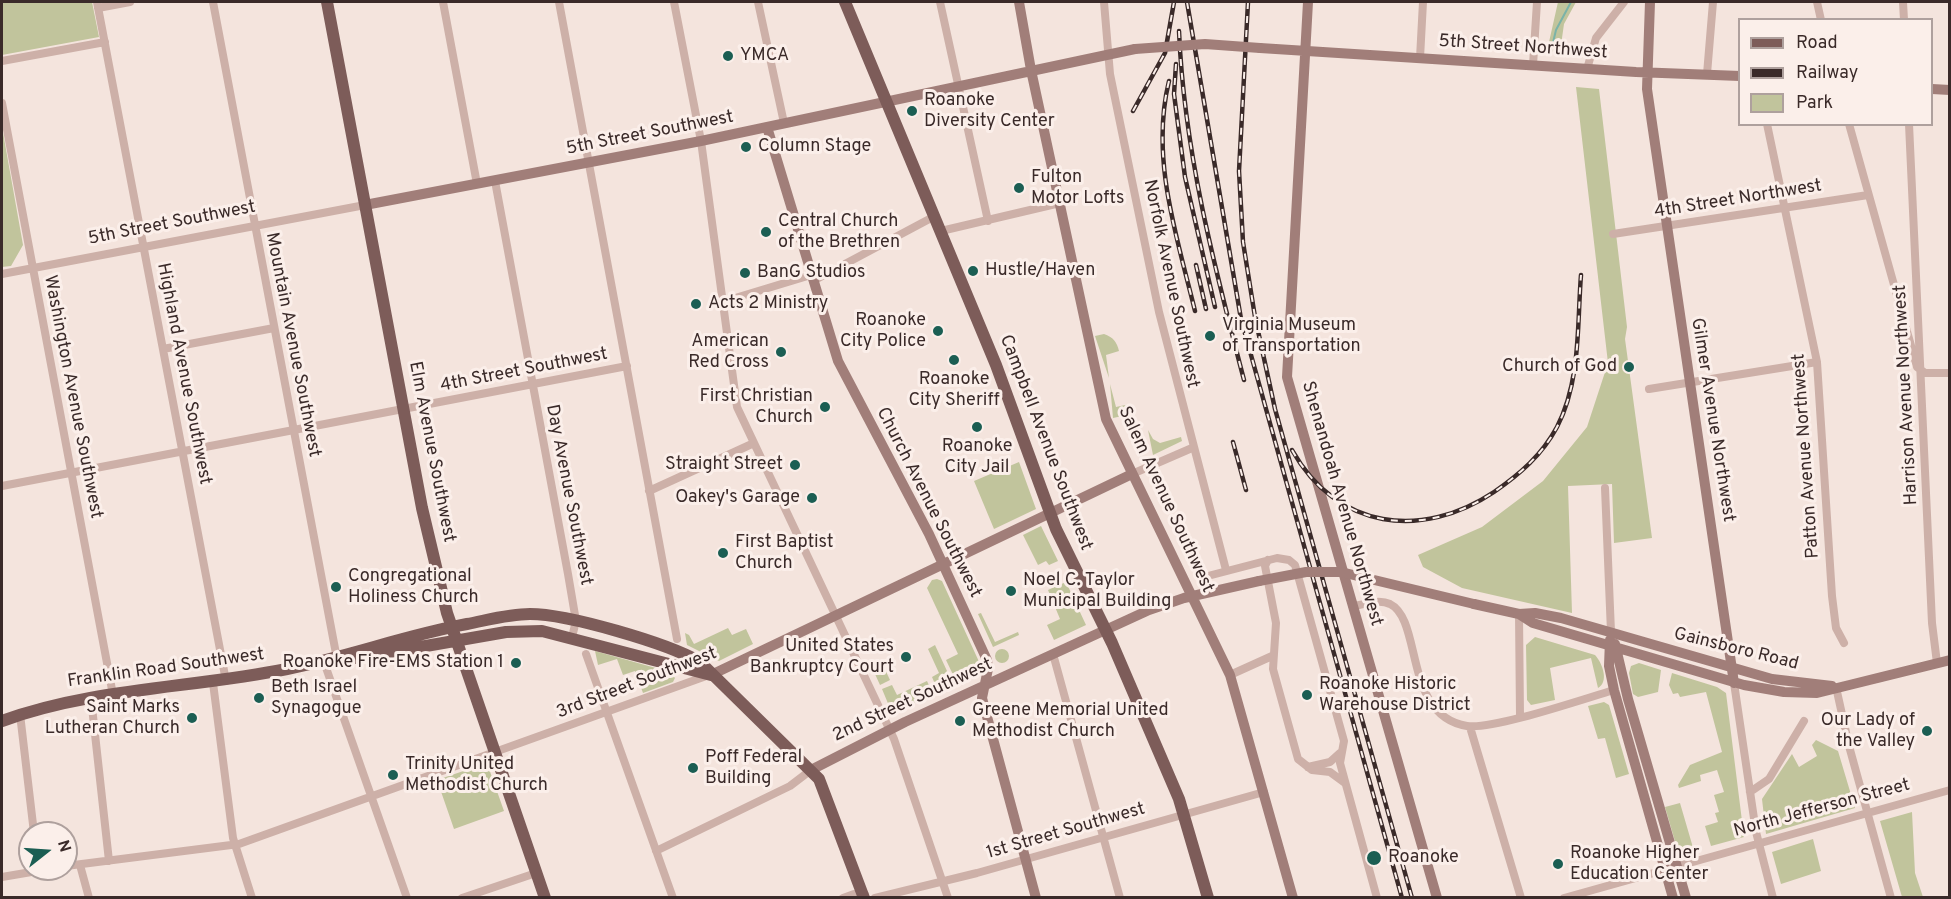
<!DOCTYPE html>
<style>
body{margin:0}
#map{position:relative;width:1951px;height:899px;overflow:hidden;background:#f4e4dd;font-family:Overpass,sans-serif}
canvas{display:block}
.frame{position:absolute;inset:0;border:3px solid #3a2a29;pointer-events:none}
.legend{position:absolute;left:1738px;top:18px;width:195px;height:108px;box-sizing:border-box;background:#fbefea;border:2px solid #aea09d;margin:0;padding:8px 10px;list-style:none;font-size:18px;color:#3a2a29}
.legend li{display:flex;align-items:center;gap:12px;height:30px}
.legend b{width:30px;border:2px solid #aea09d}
.north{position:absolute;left:18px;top:821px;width:60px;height:60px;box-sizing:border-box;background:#fbefea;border:2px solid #aea09d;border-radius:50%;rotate:73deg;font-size:16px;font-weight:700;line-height:24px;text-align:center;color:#3a2a29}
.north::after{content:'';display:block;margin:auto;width:21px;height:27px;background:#1b5e53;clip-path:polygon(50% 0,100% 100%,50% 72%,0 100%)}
</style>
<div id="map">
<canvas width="1951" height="899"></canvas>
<div class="frame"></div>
<ul class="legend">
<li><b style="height:8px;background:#7d5c59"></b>Road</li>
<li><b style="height:8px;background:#3a2a29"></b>Railway</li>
<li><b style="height:16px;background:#c1c49c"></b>Park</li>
</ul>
<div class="north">N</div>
</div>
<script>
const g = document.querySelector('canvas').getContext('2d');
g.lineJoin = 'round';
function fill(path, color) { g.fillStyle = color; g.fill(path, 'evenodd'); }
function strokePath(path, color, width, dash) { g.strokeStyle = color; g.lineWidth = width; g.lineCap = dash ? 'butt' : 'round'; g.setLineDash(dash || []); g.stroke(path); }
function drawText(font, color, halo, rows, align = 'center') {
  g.font = font + ' Overpass,sans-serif'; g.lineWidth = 6; g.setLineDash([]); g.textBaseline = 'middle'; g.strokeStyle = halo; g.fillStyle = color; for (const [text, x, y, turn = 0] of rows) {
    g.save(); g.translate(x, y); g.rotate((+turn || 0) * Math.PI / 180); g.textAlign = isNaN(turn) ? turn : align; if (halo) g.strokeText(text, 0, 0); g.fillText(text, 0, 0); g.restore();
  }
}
const green = new Path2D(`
 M2,2H92L99,37L2,55Z
 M1558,2H1576L1564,24L1560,52L1547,51Z
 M1576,87L1599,89L1627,327L1625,339L1652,538L1614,543L1612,484L1568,486L1572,613L1462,588L1423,567L1418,555L1482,527L1543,481L1587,427L1608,363Z
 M2,127L23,245L11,266L2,267Z
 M1104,334C1113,337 1117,342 1119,351L1106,355L1109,378L1095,336Z
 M1110,384L1116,407L1130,404L1132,414L1113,418Z
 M1148,430L1153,439L1160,443L1181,437L1182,441L1153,455Z
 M1019,462L1036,509L994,529L974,481Z
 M1041,526L1058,561L1049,565L1046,561L1038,565L1023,535Z
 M937,579L942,581L981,666L977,674L957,683L946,660L958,654L927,588L932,580Z
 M1066,582L1086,625L1054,640L1047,625L1060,619L1048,590Z
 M981,613L995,642L1018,632L1019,635L993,647L978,614Z
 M728,628L732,635L746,629L753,644L719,661L687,645L685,633L689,635L694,644Z
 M1535,637L1595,655C1603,664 1609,682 1598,688L1591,658L1550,668L1555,700L1531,705L1527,700L1526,645Z
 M935,645L953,684L938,691L932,677L939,673L928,649Z
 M995 656a7 7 0 1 1 14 0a7 7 0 1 1-14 0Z
 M595,651L670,672L675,678L673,682L643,693L635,671L623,675L617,659L598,665Z
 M880,659L890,680L880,685L870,663Z
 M1639,663L1661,670L1658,692L1638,697L1633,694L1629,673L1631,666Z
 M1672,673L1717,687L1726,693L1744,837L1711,846L1705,826L1718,822L1715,813L1719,812L1714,795L1724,792L1717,770L1700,775L1701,781L1679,788L1678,785L1690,765L1722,752L1706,692L1680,697L1678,693L1673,694L1669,685Z
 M927,681L933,694L892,713L882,689L892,685L897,695Z
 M1604,702L1609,705L1629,774L1616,778L1605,738L1598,739L1588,706Z
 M1816,740L1838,751L1855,808L1766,834L1762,799L1792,754L1799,767L1817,756L1812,745Z
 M487,763L504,811L454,829L437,780Z
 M1680,803L1694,851L1679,855L1665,807Z
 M1912,812L1915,873L1923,897H1902L1880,821Z
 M1813,839L1821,871L1781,884L1772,852Z`);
const stream = new Path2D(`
 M1551,51L1556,30L1571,2`);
const street = new Path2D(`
 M97,2L226,681
 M213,2L337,659
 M443,2L477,184
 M559,2L677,639
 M674,2L701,141L737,407L894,739L948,898
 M758,2L784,123
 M940,2L988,221
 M1104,2L1110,74L1159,312L1226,570
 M1817,2L1821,20
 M1903,2L1904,20
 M98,8L130,2
 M1420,58L1423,2
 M2,61L105,42
 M1533,65L1537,2
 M1587,69L1596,38L1624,2
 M1707,74L1713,2
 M2,103L113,695
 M1767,124L1817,362L1832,596L1836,628L1844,643
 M1849,124L1917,367L1925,373H1950
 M1909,124L1932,623L1937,663
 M495,181L568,574L576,621L572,637
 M941,231L1060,203
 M1613,234L1868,195
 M2,274L365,205
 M813,281L935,216
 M722,302L811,275
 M163,349L274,328
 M1649,389L1817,362
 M1132,474L1192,448
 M2,486L627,366
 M1605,488L1611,632
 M649,491L754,443
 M1268,560L1265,566L1276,623L1273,669L1298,759L1312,770L1330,772L1345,783
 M1204,577L1277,558L1289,560L1295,565L1344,741L1340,763L1377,898
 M1354,606C1365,604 1379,599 1390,604C1423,620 1403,716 1467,726C1493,730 1583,699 1614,690
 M1519,614L1520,716
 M586,654L673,898
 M1053,654L1120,898
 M324,662L407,898
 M1230,675L1272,656
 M213,683L233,838L252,898
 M1734,683L1756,832L1773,898
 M1836,687L1849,746L1891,898
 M91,698L109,861
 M20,714L34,833
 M1470,727L1521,898
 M1308,767L1330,762L1340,753
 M1750,792L1769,779L1804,721
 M656,851L790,786L811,770
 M80,865L89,898
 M66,866L239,844L709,675
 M2,877L49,869
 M462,898L536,873
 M843,898L854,894L865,895
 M875,898L977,873L1264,792
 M1564,898L1950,790`);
const secondary = new Path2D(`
 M1019,2L1031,70L1106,419L1230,675L1293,898
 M1308,2L1287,377L1437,898
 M1650,2L1647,89L1734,683
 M1260,48L1636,72L1740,76
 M1932,89L1950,90
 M767,127L838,361L929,534L987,660L988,669L982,698L1036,898
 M365,205L701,141L1135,49
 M1474,604L1519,614L1535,613L1561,618L1772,679L1832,686
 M1519,614L1533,623L1744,685L1784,692L1817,693L1950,660
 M1610,640L1609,666L1614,690L1673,898
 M1615,644L1628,699L1686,898
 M711,675L1132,474
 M811,770L905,722L1149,610L1184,598L1259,581`);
const primary = new Path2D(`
 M327,2L422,508L447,613L545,898
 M845,2L996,365L1056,529L1112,643L1179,799L1208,898
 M357,658L506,632L542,631L711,675
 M2,721C92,688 193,688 287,669C348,657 406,635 467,624C488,620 509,614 530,614C568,614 667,643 700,662L819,779L864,898`);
const rail = new Path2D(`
 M1187,2L1241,319L1402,898
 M1248,2L1239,171L1243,242L1255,317L1275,409L1412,898
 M1179,31C1184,151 1214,265 1244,380
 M1176,64L1174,94L1185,177L1215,307
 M1169,81C1150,158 1177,237 1195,311
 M1133,111L1165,53L1174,2
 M1196,265L1206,309
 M1233,442L1246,490
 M1292,450C1337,530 1422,540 1494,492C1520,474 1542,455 1557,427C1581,381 1577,325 1581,275`);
const secondaryBridge = new Path2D(`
 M1135,49L1205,44L1260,48
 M1259,581L1306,572H1341L1474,604`);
const markers = [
 [728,56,6,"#1b5e53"],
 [912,111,6,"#1b5e53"],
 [746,147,6,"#1b5e53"],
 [1019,188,6,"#1b5e53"],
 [766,232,6,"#1b5e53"],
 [973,271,6,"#1b5e53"],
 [745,273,6,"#1b5e53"],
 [696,304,6,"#1b5e53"],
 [938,331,6,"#1b5e53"],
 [1210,336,6,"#1b5e53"],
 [781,352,6,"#1b5e53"],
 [954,360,6,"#1b5e53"],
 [1629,367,6,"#1b5e53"],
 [825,407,6,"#1b5e53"],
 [977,427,6,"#1b5e53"],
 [795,465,6,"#1b5e53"],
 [812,498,6,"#1b5e53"],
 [723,553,6,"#1b5e53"],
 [336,587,6,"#1b5e53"],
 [1011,591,6,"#1b5e53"],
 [906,657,6,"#1b5e53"],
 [516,663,6,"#1b5e53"],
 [1307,695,6,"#1b5e53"],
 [259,698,6,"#1b5e53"],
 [192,718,6,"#1b5e53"],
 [960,721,6,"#1b5e53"],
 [1927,731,6,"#1b5e53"],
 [693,768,6,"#1b5e53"],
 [393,775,6,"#1b5e53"],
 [1374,858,8,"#1b5e53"],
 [1558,864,6,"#1b5e53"]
];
const streetNames = [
 ["5th Street Northwest",1523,48,4],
 ["5th Street Southwest",650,134,-11],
 ["4th Street Northwest",1738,200,-9],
 ["5th Street Southwest",172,224,-11],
 ["Norfolk Avenue Southwest",1170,284,78],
 ["Mountain Avenue Southwest",292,345,79],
 ["4th Street Southwest",524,371,-11],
 ["Highland Avenue Southwest",183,374,79],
 ["Harrison Avenue Northwest",1907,395,-93],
 ["Washington Avenue Southwest",72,397,79],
 ["Gilmer Avenue Northwest",1712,420,81],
 ["Campbell Avenue Southwest",1045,443,69],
 ["Elm Avenue Southwest",431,452,79],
 ["Patton Avenue Northwest",1807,456,-94],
 ["Day Avenue Southwest",568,495,79],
 ["Salem Avenue Southwest",1165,500,65],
 ["Church Avenue Southwest",928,503,63],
 ["Shenandoah Avenue Northwest",1341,504,74],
 ["Gainsboro Road",1736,650,14],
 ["Franklin Road Southwest",166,669,-8],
 ["3rd Street Southwest",637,684,-21],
 ["2nd Street Southwest",913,701,-25],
 ["North Jefferson Street",1822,809,-15],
 ["1st Street Southwest",1066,832,-16]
];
const poiNames = [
 ["YMCA",740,56],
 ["Roanoke",924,101],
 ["Diversity Center",924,122],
 ["Column Stage",758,147],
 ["Fulton",1031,178],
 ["Motor Lofts",1031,199],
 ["Central Church",778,222],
 ["of the Brethren",778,243],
 ["Hustle/Haven",985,271],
 ["BanG Studios",757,273],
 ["Acts 2 Ministry",708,304],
 ["Roanoke",926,321,"right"],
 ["City Police",926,342,"right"],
 ["Virginia Museum",1222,326],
 ["of Transportation",1222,347],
 ["American",769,342,"right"],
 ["Red Cross",769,363,"right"],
 ["Church of God",1617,367,"right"],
 ["Roanoke",954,380,"center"],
 ["City Sheriff",954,401,"center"],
 ["First Christian",813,397,"right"],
 ["Church",813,418,"right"],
 ["Roanoke",977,447,"center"],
 ["City Jail",977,468,"center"],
 ["Straight Street",783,465,"right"],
 ["Oakey's Garage",800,498,"right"],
 ["First Baptist",735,543],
 ["Church",735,564],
 ["Congregational",348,577],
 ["Holiness Church",348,598],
 ["Noel C. Taylor",1023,581],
 ["Municipal Building",1023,602],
 ["United States",894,647,"right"],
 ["Bankruptcy Court",894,668,"right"],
 ["Roanoke Fire-EMS Station 1",504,663,"right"],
 ["Roanoke Historic",1319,685],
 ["Warehouse District",1319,706],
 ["Beth Israel",271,688],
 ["Synagogue",271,709],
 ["Saint Marks",180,708,"right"],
 ["Lutheran Church",180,729,"right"],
 ["Greene Memorial United",972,711],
 ["Methodist Church",972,732],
 ["Our Lady of",1915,721,"right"],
 ["the Valley",1915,742,"right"],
 ["Poff Federal",705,758],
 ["Building",705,779],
 ["Trinity United",405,765],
 ["Methodist Church",405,786],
 ["Roanoke Higher",1570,854],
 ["Education Center",1570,875],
 ["Roanoke",1388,858]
];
fill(green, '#c1c49c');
strokePath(stream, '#7ab3a8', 2);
strokePath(street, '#cdb0a8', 8);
strokePath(secondary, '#a17e79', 10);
strokePath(primary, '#7d5c59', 12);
strokePath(rail, '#3a2a29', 4.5);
strokePath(rail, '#fbefea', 2, [7]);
strokePath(secondaryBridge, '#a17e79', 10);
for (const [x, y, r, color] of markers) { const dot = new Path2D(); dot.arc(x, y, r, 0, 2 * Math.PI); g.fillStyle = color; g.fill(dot); strokePath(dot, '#fbefea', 2); }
drawText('18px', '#3a2a29', '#fbefea', streetNames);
drawText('18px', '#3a2a29', '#fbefea', poiNames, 'left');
</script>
